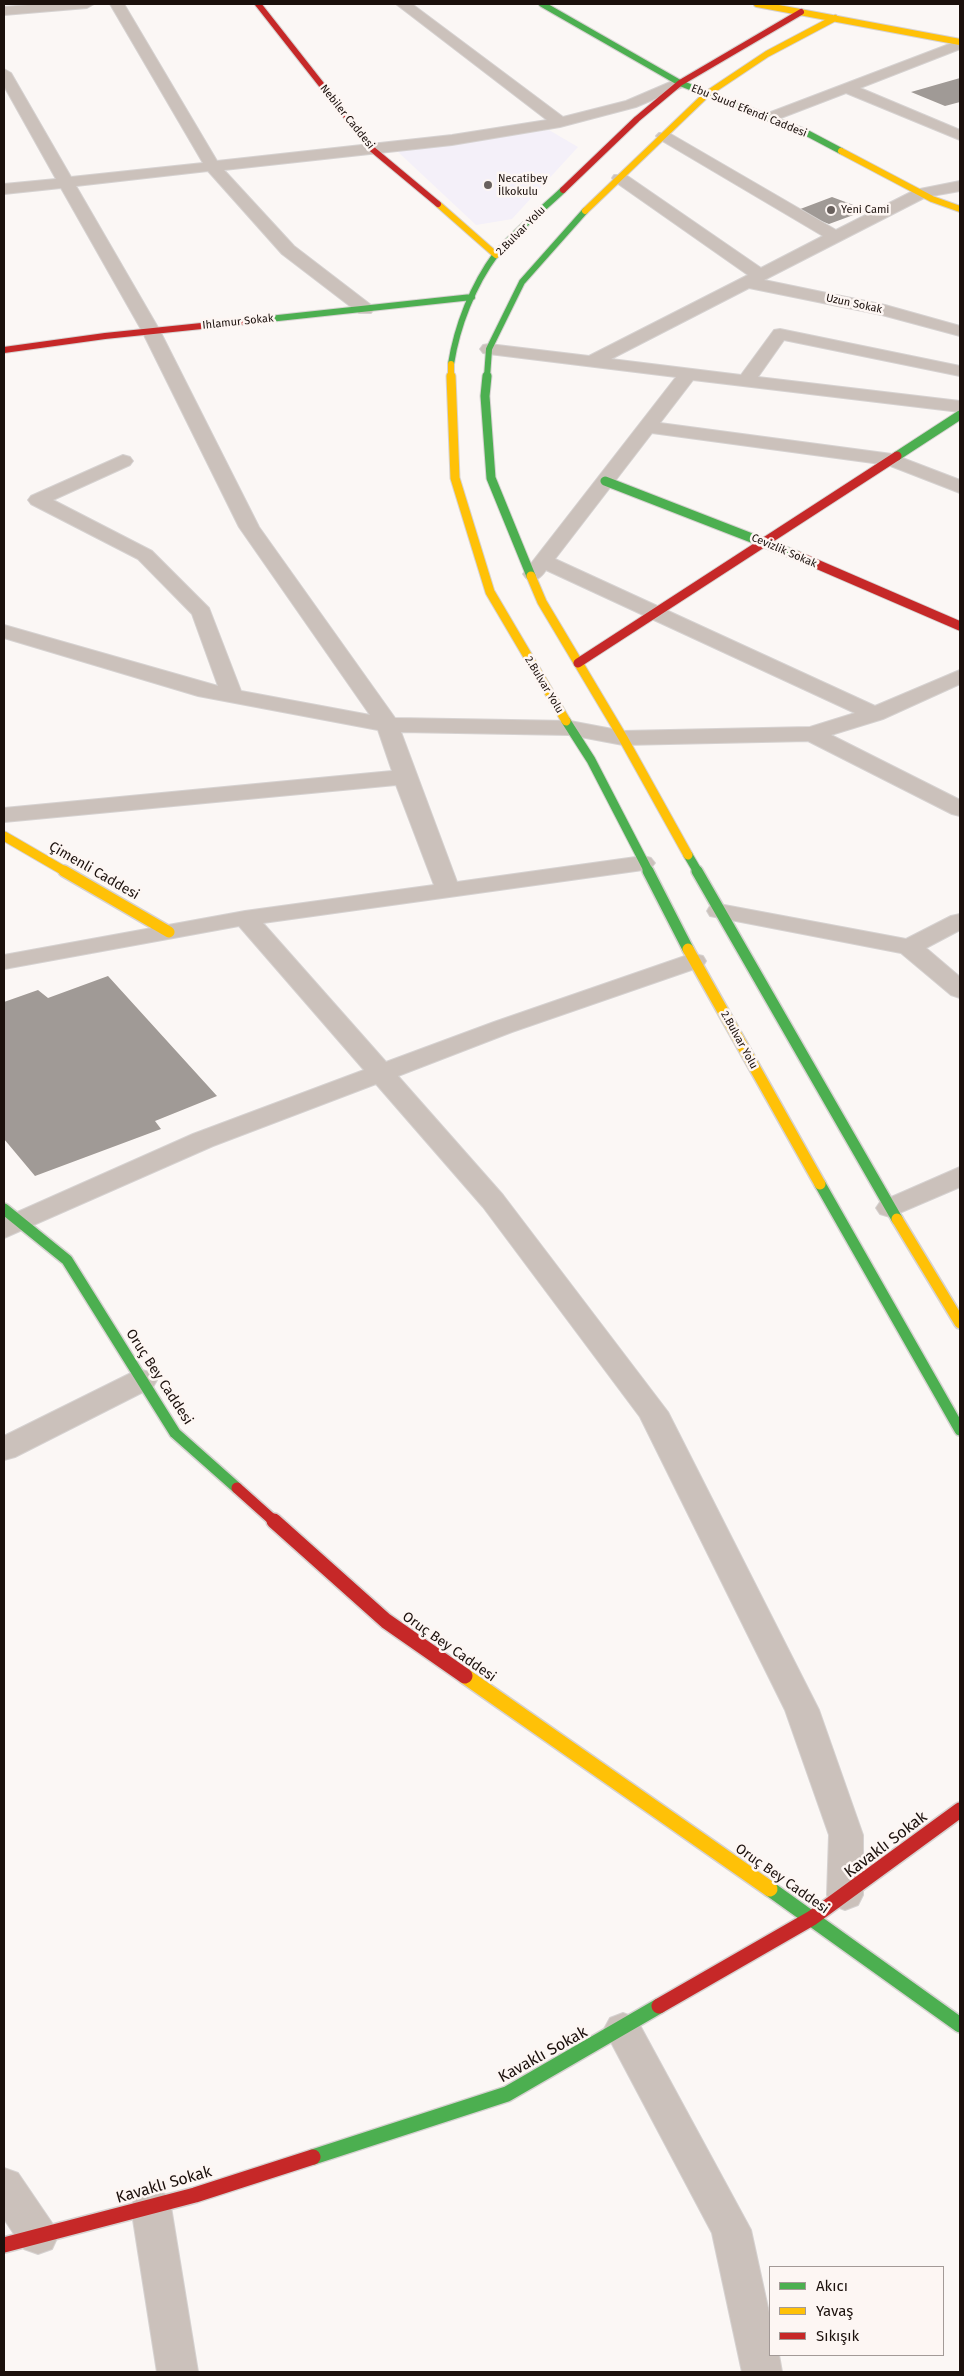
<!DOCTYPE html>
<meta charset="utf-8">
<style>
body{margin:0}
#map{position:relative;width:964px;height:2376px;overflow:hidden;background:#fbf7f5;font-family:"Fira Sans",sans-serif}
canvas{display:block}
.frame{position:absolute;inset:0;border:5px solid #1b100c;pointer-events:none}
.legend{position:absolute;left:769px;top:2266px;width:175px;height:90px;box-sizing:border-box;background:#fdf6f3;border:1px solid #a39a97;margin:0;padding:6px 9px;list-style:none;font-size:15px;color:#1b100c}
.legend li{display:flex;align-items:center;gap:10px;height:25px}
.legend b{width:25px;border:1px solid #a39a97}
</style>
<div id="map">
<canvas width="964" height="2376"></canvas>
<div class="frame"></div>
<ul class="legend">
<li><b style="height:6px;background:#4caf50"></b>Akıcı</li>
<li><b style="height:6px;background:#ffc107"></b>Yavaş</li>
<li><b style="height:6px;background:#c62828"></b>Sıkışık</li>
</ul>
</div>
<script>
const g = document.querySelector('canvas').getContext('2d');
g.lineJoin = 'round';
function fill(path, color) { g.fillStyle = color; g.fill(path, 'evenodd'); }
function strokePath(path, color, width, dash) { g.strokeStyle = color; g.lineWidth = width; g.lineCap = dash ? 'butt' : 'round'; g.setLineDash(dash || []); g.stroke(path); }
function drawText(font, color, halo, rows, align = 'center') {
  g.font = font + ' "Fira Sans",sans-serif'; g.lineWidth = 5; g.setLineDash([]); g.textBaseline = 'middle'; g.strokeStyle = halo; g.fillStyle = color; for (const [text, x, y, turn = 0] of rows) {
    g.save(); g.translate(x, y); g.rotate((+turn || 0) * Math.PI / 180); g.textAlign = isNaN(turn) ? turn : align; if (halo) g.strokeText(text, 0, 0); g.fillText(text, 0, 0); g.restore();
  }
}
const education = new Path2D(`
 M549,130L578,147L512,219L476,225L397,151Z`);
const building = new Path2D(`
 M960,78V102L945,106L911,92Z
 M832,197L867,210L829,224L795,211Z
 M108,976L217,1096L155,1121L161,1129L35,1176L4,1139V1002L38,990L48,998Z`);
const street = new Path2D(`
 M40,4H94L87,8L4,15V7Z
 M110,4H124L217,161L452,135L547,120L396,4H412L563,117L626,101L675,80L680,79L687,83L685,86L636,107L560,127L452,145L224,170L294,246L371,305L374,309L371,313H359L282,254L208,171L76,186L160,331L259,527L395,718L570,721L623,731L810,727L855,713L546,570C540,579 536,581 526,578L523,574L526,570L676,377L489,354L483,353L480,349L483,345L489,344L589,356L748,275L614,181L612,178L614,175H626L761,268L823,236L659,139L656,136L659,133H669L836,230L915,190L960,181V191L926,197L764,280L885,305L960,326V336L882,315L749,288L611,359L741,375L774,330L780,329L960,366V376L784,340L758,377L960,401V412L693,380L660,423L892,454L960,480V493L888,465L652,433L555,559L875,706L960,670V684L883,719L831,735L960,800V816L952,814L808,741L623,745L570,735L401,732L457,882L643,856L651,858L655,863L651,868L643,870L263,923L386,1062L494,1022L685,956L694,954L703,956L706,961L703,966L512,1032L398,1076L503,1195L668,1412L819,1710L863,1835V1895L858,1905L845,1910L832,1905L827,1895L829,1835L785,1710L640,1417L483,1207L376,1084L213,1146L4,1238V1218L193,1134L364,1070L239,926L4,969V955L245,911L434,885L396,785L4,822V808L392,771L378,730L198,696L4,638V625L218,686L192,614L138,559L31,504L28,500L31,496L123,455L130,457L133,461L130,465L53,500L152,551L209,608L241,691L370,715L239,527L142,331L61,188L4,194V184L56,179L4,86V69L11,73L71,177L203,163Z
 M960,40V49L860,88L960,130V140L846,93L773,121H763L760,118L763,115Z
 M719,904L906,939L951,916L960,914V930L926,948L960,977V998L951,995L901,953L710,916L707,911L710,906Z
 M960,1167V1187L890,1217L880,1214L876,1208L880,1202Z
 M142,1370L153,1373L157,1380L153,1387L15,1457L4,1460V1436L131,1373Z
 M623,2013L636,2018L751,2230L770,2317V2355H779L782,2372H742L712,2233L604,2029L610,2018Z
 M4,2168L18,2173L52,2223L58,2236L52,2249L38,2254L24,2249L4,2219Z
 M151,2189L165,2194L171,2207L198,2372H157L131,2207L137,2194Z`);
const fastFar3 = new Path2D(`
 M542,4L680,83L805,132L841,151
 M269,319L472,297
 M451,364C457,326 473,285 496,254C516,230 541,211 563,190
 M487,377L489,349L522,282L585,211`);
const fastFar2 = new Path2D(`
 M487,376L485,396L491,478L531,576
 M897,456L960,415
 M605,481L798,556
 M566,721L591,760L649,872
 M688,855L698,872`);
const fastFar1 = new Path2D(`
 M648,871L688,949
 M697,871L897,1219
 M820,1184L960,1430
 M4,1209L67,1260L175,1433L237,1488`);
const fast = new Path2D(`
 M770,1889L960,2025
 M313,2157L507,2094L659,2006`);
const slowFar3 = new Path2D(`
 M757,4L960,42
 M841,151L932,199L960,209
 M438,204L496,255
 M585,211L707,94L767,54L835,18
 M451,377V364`);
const slowFar2 = new Path2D(`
 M451,376L455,478L490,592L566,721
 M531,576L542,602L623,738L688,855
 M4,836L66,872`);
const slowFar1 = new Path2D(`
 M64,871L169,932
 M688,949L820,1184
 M897,1219L960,1323`);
const slow = new Path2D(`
 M465,1676L770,1889`);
const jamFar3 = new Path2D(`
 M258,4L372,149L438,204
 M563,190L637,119L680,83L801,12
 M4,350L105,336L269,319`);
const jamFar2 = new Path2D(`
 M798,556L960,626
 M578,663L897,456`);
const jamFar1 = new Path2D(`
 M237,1488L275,1522`);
const jam = new Path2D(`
 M274,1521L386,1621L465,1676
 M659,2006L812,1918L960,1810
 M4,2245L195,2195L313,2157`);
const markers = [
 [488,185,5,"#69615e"],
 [831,210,5,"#69615e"]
];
const farStreetnames = [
 ["Ebu Suud Efendi Caddesi",749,111,22],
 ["Nebiler Caddesi",347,117,51],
 ["2.Bulvar Yolu",521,231,-45],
 ["Uzun Sokak",854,304,12],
 ["Ihlamur Sokak",238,322,-6],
 ["Cevizlik Sokak",784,551,23],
 ["2.Bulvar Yolu",544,685,59],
 ["2.Bulvar Yolu",739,1040,61]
];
const farPoinames = [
 ["Necatibey",498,179],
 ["İlkokulu",498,192],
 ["Yeni Cami",841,210]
];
const streetNames = [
 ["Çimenli Caddesi",94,871,30],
 ["Oruç Bey Caddesi",159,1377,57],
 ["Oruç Bey Caddesi",449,1647,35],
 ["Oruç Bey Caddesi",782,1879,35]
];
const nearStreetnames = [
 ["Kavaklı Sokak",886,1845,-37],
 ["Kavaklı Sokak",543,2055,-29],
 ["Kavaklı Sokak",164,2185,-16]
];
fill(education, '#f4f0f9');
fill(building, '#a09a96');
strokePath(street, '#d6d2d1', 2);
strokePath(fastFar3, '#d6d2d1', 8);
strokePath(fastFar2, '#d6d2d1', 11);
strokePath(fastFar1, '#d6d2d1', 14);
strokePath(fast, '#d6d2d1', 18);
strokePath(slowFar3, '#d6d2d1', 8);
strokePath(slowFar2, '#d6d2d1', 11);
strokePath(slowFar1, '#d6d2d1', 14);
strokePath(slow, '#d6d2d1', 18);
strokePath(jamFar3, '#d6d2d1', 8);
strokePath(jamFar2, '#d6d2d1', 11);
strokePath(jamFar1, '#d6d2d1', 14);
strokePath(jam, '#d6d2d1', 18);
fill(street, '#cbc1bb');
strokePath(fastFar3, '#4caf50', 6);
strokePath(fastFar2, '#4caf50', 9);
strokePath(fastFar1, '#4caf50', 11);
strokePath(fast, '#4caf50', 15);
strokePath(slowFar3, '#ffc107', 6);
strokePath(slowFar2, '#ffc107', 9);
strokePath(slowFar1, '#ffc107', 11);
strokePath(slow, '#ffc107', 15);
strokePath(jamFar3, '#c62828', 6);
strokePath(jamFar2, '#c62828', 9);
strokePath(jamFar1, '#c62828', 11);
strokePath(jam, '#c62828', 15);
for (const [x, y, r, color] of markers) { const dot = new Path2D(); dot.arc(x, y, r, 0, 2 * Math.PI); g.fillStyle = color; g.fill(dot); strokePath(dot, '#fdf6f3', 2); }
drawText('11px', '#1b100c', '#fdf6f3', farStreetnames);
drawText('11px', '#1b100c', '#fdf6f3', farPoinames, 'left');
drawText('14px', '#1b100c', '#fdf6f3', streetNames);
drawText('16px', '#1b100c', '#fdf6f3', nearStreetnames);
</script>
